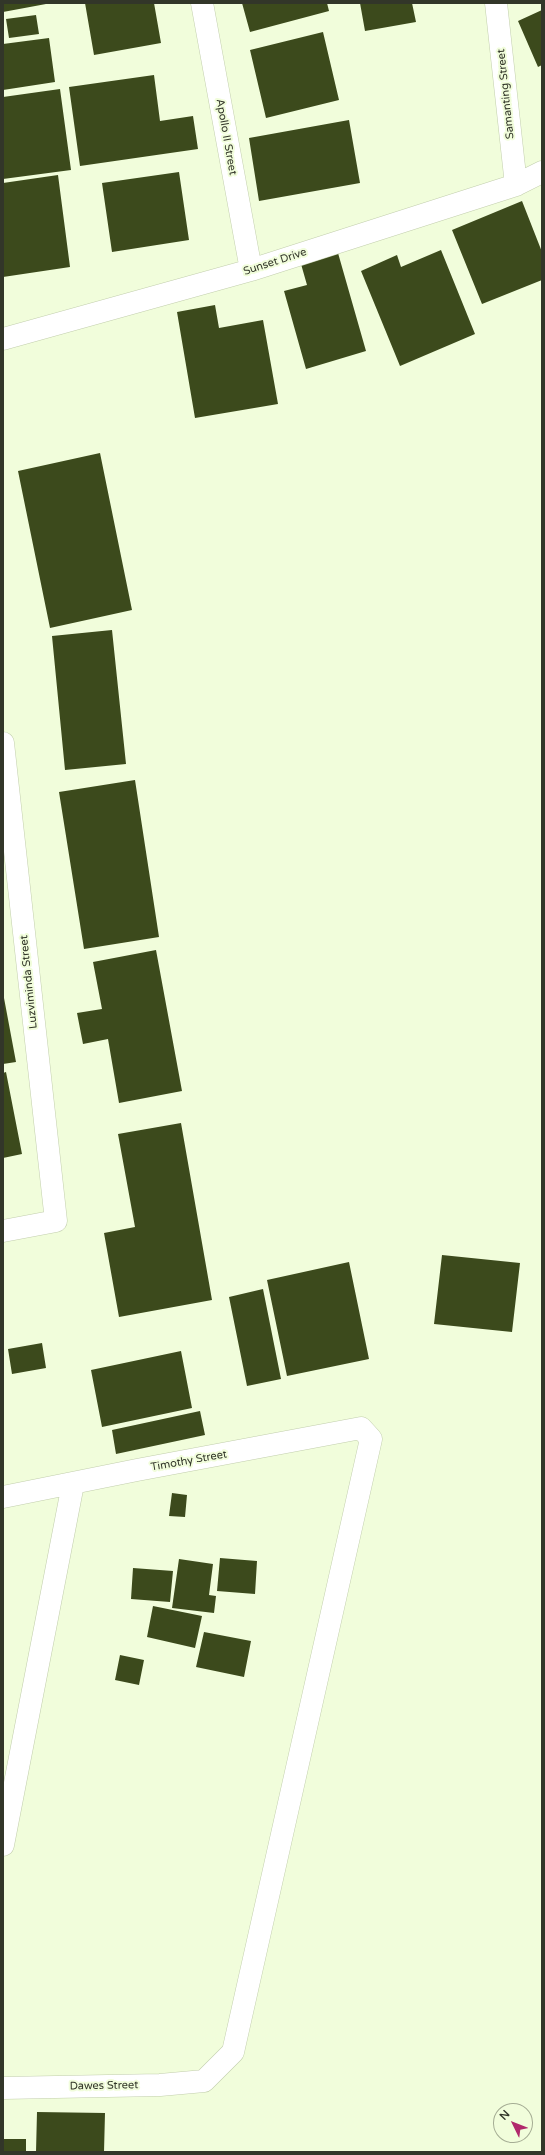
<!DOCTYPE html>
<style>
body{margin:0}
#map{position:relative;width:545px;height:2155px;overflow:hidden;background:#f1fddb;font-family:"Varela Round",sans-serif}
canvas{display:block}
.frame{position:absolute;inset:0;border:4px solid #323629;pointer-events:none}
.north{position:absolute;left:493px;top:2103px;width:40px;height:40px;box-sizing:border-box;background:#f1fddb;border:1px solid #a5ad94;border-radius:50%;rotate:313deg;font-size:11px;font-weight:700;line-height:16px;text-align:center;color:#323629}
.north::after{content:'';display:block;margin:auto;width:14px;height:18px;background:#b1296c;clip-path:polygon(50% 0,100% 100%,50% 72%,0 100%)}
</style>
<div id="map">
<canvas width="545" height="2155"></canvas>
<div class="frame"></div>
<div class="north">N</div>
</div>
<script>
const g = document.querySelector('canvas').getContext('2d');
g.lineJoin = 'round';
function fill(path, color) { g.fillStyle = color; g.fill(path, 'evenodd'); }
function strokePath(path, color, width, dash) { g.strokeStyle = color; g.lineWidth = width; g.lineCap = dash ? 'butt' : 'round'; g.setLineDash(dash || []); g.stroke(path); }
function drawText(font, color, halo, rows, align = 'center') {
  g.font = font + ' "Varela Round",sans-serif'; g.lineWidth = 4; g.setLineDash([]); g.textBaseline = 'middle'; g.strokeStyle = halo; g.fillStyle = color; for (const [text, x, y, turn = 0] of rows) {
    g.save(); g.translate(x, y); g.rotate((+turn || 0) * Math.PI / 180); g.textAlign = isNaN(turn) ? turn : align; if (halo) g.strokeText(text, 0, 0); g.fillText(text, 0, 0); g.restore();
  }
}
const building = new Path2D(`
 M3,3H46V4L3,12Z
 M85,3H154L161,43L94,55Z
 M242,3H327L329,11L250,32Z
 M360,3H412L416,22L365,31Z
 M542,10V65L538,67L518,21Z
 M36,15L39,34L9,38L6,19Z
 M323,32L339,100L266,118L250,50Z
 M49,38L55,82L3,90V44Z
 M154,75L160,121L193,116L198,149L80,166L69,87Z
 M60,89L71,170L3,179V97Z
 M349,120L360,183L259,201L249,138Z
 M179,172L189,240L112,252L102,183Z
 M58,175L70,267L3,277V183Z
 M522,201L542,252V280L482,304L452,230Z
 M441,250L475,334L400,366L361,271L397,255L401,267Z
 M338,253L366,351L306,369L284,291L307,285L301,264Z
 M215,305L219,328L263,320L278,404L195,418L177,312Z
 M100,453L132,610L50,628L18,471Z
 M112,630L126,764L65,770L52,636Z
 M135,780L159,937L84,949L59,792Z
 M156,950L182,1091L119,1103L108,1039L83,1044L77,1013L102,1009L93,962Z
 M4,998L16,1062L3,1064V999Z
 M6,1072L22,1154L3,1158V1073Z
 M181,1123L212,1300L119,1317L104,1233L135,1227L118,1134Z
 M442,1255L520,1263L512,1332L434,1324Z
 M349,1262L369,1359L287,1376L267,1280Z
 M263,1289L281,1379L247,1386L229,1297Z
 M42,1343L46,1368L12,1374L8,1349Z
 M181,1351L192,1408L102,1427L91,1370Z
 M200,1411L205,1435L116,1454L112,1430Z
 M172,1493L187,1495L185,1517L169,1516Z
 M220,1558L257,1561L255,1594L217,1591Z
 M179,1559L213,1564L209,1595L216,1596L214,1613L172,1608Z
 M133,1568L173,1571L170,1602L131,1599Z
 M153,1606L202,1616L195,1648L147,1637Z
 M204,1632L251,1641L244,1677L196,1667Z
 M120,1655L144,1660L139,1685L115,1680Z
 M37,2112L105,2113L104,2152H36Z
 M3,2139H26V2152H3Z`);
const street = new Path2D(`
 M202,3L251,270
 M496,3L516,185
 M3,339L251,270L516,185L542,172
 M3,743L56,1221L3,1231
 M3,1497L137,1470L361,1428L371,1439L233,2052L204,2081L160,2085L3,2088
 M3,1845L73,1484`);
const streetNames = [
 ["Samanting Street",506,94,-96],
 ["Apollo II Street",226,137,80],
 ["Sunset Drive",275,262,-18],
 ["Luzviminda Street",29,982,-96],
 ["Timothy Street",189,1461,-10],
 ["Dawes Street",104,2086,-1]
];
fill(building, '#3c4a1c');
strokePath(street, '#c2cead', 23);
strokePath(street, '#fff', 22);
drawText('11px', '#323629', '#f1fddb', streetNames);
</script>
